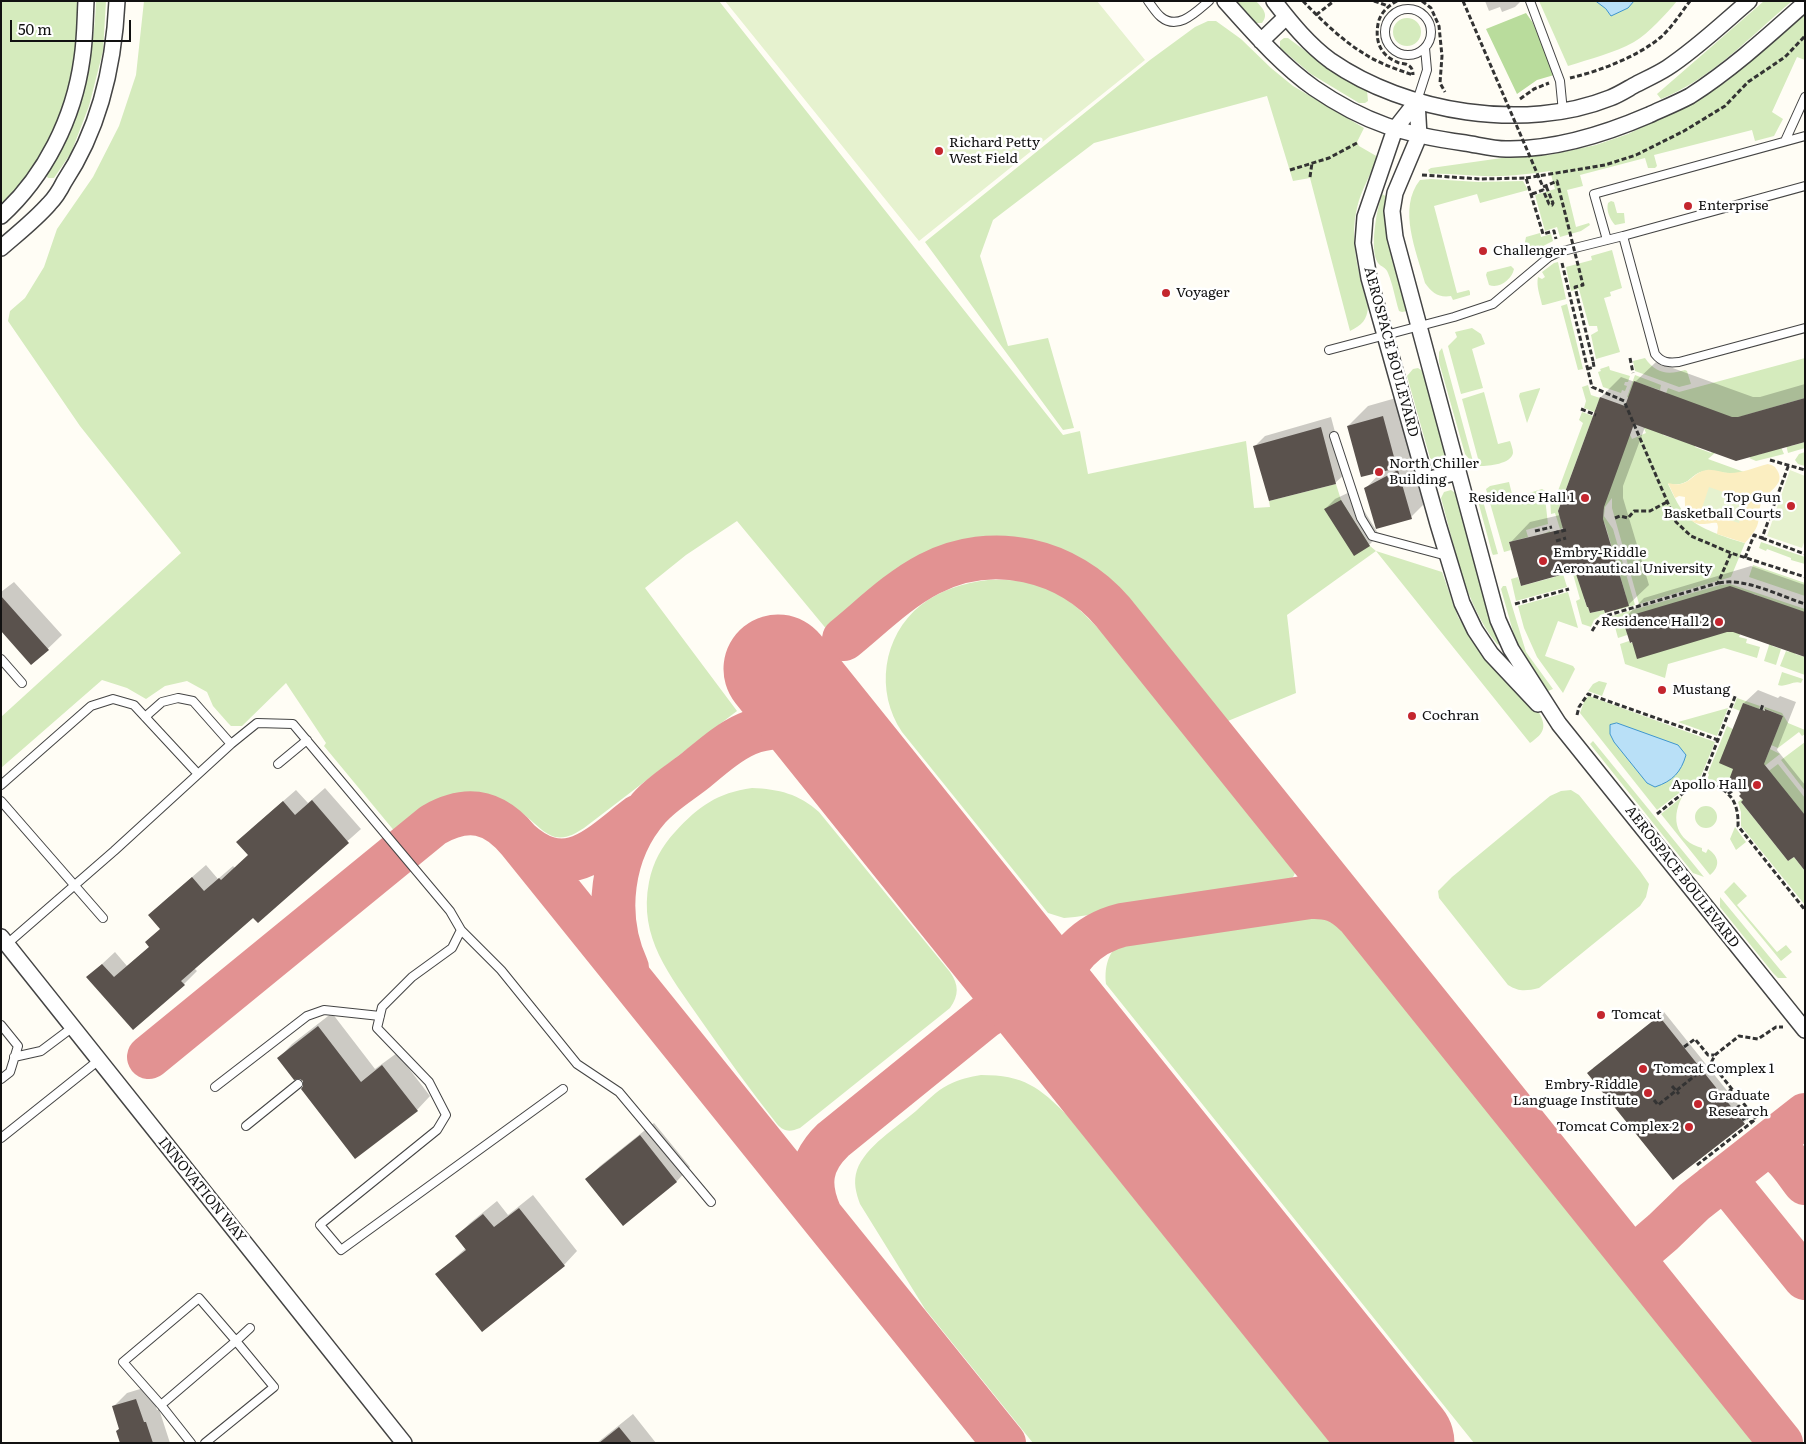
<!DOCTYPE html>
<style>
body{margin:0}
#map{position:relative;width:1806px;height:1444px;overflow:hidden;background:#fffdf5;font-family:Literata,serif}
canvas{display:block}
.frame{position:absolute;inset:0;border:2px solid #111;pointer-events:none}
.scale{position:absolute;left:10px;top:20px;width:121px;height:22px;box-sizing:border-box;border:2px solid #111;border-top:0;padding-left:6px;font-size:15px;line-height:18px;white-space:nowrap;color:#111;-webkit-text-stroke:4px #fff;paint-order:stroke}
</style>
<div id="map">
<canvas width="1806" height="1444"></canvas>
<div class="frame"></div>
<div class="scale">50 m</div>
</div>
<script>
const g = document.querySelector('canvas').getContext('2d');
g.lineJoin = 'round';
function fill(path, color) { g.fillStyle = color; g.fill(path, 'evenodd'); }
function strokePath(path, color, width, dash) { g.strokeStyle = color; g.lineWidth = width; g.lineCap = dash ? 'butt' : 'round'; g.setLineDash(dash || []); g.stroke(path); }
function drawText(font, color, halo, rows, align = 'center') {
  g.font = font + ' Literata,serif'; g.lineWidth = 5; g.setLineDash([]); g.textBaseline = 'middle'; g.strokeStyle = halo; g.fillStyle = color; for (const [text, x, y, turn = 0] of rows) {
    g.save(); g.translate(x, y); g.rotate((+turn || 0) * Math.PI / 180); g.textAlign = isNaN(turn) ? turn : align; if (halo) g.strokeText(text, 0, 0); g.fillText(text, 0, 0); g.restore();
  }
}
const green = new Path2D(`
 M1,1H86L63,127L1,216Z
 M96,1H106L103,51L89,106L71,153L54,178H48L46,175C76,120 94,65 96,1Z
 M144,1H719L1063,435L1080,431L1088,474L1246,441L1254,508L1270,507L1269,501L1336,484L1341,500L1370,546L1376,551L1442,572L1458,617L1489,664L1538,711C1547,726 1545,733 1530,743L1376,551L1287,615L1296,693L1223,723L1201,687L1133,604L1070,554L1012,540L956,547L900,567L828,631L737,521L686,555L645,588L737,711L584,828C575,834 566,839 555,837C544,834 536,824 527,817C507,800 482,789 455,797C433,804 415,818 396,833L324,746L326,743L286,683L242,726H231L228,723L213,706L207,692L187,681L165,686L146,699L127,688L102,680L1,768V717L181,553L80,426L8,321L10,311L25,298L44,267L57,229L93,177L119,126L136,75Z
 M1237,1H1256C1263,9 1269,14 1262,23H1255Z
 M1539,1H1677C1666,14 1649,33 1634,42C1614,53 1590,59 1568,66Z
 M1764,1H1792C1751,36 1711,79 1661,99L1657,94Z
 M1805,14V60L1797,57L1772,112L1783,119L1774,136L1755,141L1752,130L1654,155L1657,166L1655,168H1648L1645,158L1580,175L1583,186L1567,190L1576,227L1589,223L1590,225L1581,231L1560,237L1557,227L1545,231L1535,195L1555,189L1550,171C1529,174 1506,177 1484,176C1466,176 1448,173 1430,174L1428,170L1431,168L1509,157L1549,155L1596,145L1628,134L1693,103L1727,81Z
 M1393 32a14 14 0 1 1 28 0a14 14 0 1 1-28 0Z
 M1208,21H1216L1241,39L1271,68L1293,86L1364,128L1357,142L1359,146L1378,157C1371,174 1361,190 1357,208C1349,241 1359,274 1368,307C1367,320 1362,325 1350,331L1310,178L1293,181L1267,96L1094,143L993,220L980,256L1008,346L1048,338L1074,428L1063,430L925,242L1150,60L1195,27Z
 M1284,38H1288L1331,70L1367,90L1368,101L1365,103H1359L1311,74L1280,48V41Z
 M1431,179L1478,182L1523,181L1528,190L1480,203L1477,194L1434,206L1457,293L1469,290L1470,292V295L1453,300L1451,296C1439,298 1432,293 1425,283C1417,252 1397,209 1420,180Z
 M1382,194L1387,197L1385,206V224L1408,307L1407,311L1402,312L1399,311C1395,298 1393,285 1388,273C1386,267 1381,267 1378,263C1369,250 1377,208 1382,194Z
 M1611,201L1614,202L1617,213H1624L1625,223L1615,225C1610,219 1606,211 1608,203Z
 M1540,233L1541,237L1551,234L1553,241L1531,252H1529L1525,242L1526,237Z
 M1612,250L1622,288L1610,292L1611,296L1604,298L1620,352L1596,359L1591,335L1598,331L1597,326H1589L1579,289L1571,291L1566,267L1592,260L1591,256Z
 M1558,262L1566,299L1544,305H1542C1540,296 1536,286 1538,277L1542,279L1545,277L1542,272L1554,263Z
 M1511,266L1514,269C1512,279 1500,289 1489,285L1486,275L1487,272Z
 M1567,304L1583,369L1578,370L1561,306Z
 M1472,328L1481,334L1485,344L1472,349L1483,388L1461,394L1448,346L1457,337L1455,332Z
 M1442,348L1474,465L1465,454L1439,362V352Z
 M1645,358C1656,374 1668,375 1685,370L1687,371L1691,384L1679,387L1635,371L1633,361Z
 M1805,358V398L1739,417H1731L1665,396L1668,388L1679,392Z
 M1609,366L1610,370L1630,376L1628,382H1625L1624,385L1627,386L1625,391L1622,390L1621,393L1603,387L1598,372L1601,371L1600,369Z
 M1418,368L1424,372L1446,453C1445,459 1440,463 1434,461L1430,458L1407,376L1413,369Z
 M1635,375L1661,385L1660,390L1635,382L1631,399L1627,397Z
 M1588,385L1591,395L1600,398L1595,410L1597,413L1584,408L1586,401L1582,387Z
 M1540,388V389L1527,423L1519,396L1520,393Z
 M1484,392L1498,444L1510,441C1511,444 1513,449 1513,453C1511,464 1489,466 1480,466L1462,399Z
 M1582,412L1593,416L1558,511L1563,528L1560,529L1555,513L1551,514L1550,498L1555,499L1583,423L1579,420Z
 M1637,412L1663,433V435L1695,445V447L1711,453L1712,451L1716,452L1708,459L1744,472C1739,473 1733,474 1728,473C1720,473 1712,469 1704,471C1688,475 1691,487 1668,484C1674,496 1680,511 1691,520C1703,530 1730,539 1745,543L1731,577L1639,604L1612,508V498L1605,507L1604,516L1613,529L1635,605L1614,611L1611,600L1626,596L1605,524L1601,519L1603,518L1604,509L1601,508L1622,418L1632,439L1646,433Z
 M1805,442V448L1788,453L1786,445L1791,446Z
 M1781,447L1784,454L1756,461L1749,458H1750V455H1758Z
 M1805,452V466L1798,464L1795,460L1799,454Z
 M1509,482L1513,498L1542,489L1547,492L1545,498L1548,524L1526,530L1528,537L1509,542L1511,550L1504,552L1486,489L1490,486Z
 M1451,490L1457,494L1500,642L1499,645L1497,644C1464,603 1455,547 1441,498L1444,492Z
 M1481,494L1498,554L1493,555L1492,553L1478,501Z
 M1550,531L1567,587L1516,601L1511,579L1518,577L1521,586L1555,577L1543,534Z
 M1564,542C1572,561 1578,580 1587,598L1584,599L1587,607H1588L1590,613L1604,610L1605,613L1594,620L1591,627L1582,624L1576,601L1580,599Z
 M1761,542L1805,557V564L1791,560V558L1767,549L1766,551L1759,548Z
 M1753,565L1805,583V596L1749,577Z
 M988,580C1012,579 1033,581 1055,592C1078,604 1098,629 1117,648C1179,714 1235,787 1292,858C1299,871 1295,879 1282,886L1075,917L1064,918L1048,913L902,732C875,692 882,636 921,605C940,590 964,583 988,580Z
 M1730,584L1805,609V616L1754,594L1627,632V635L1618,638L1612,616L1720,585Z
 M1503,586H1506L1526,652L1553,689L1548,691L1528,663L1516,642L1501,589Z
 M1568,592L1578,628L1558,621L1545,656L1573,666L1575,669L1563,693L1537,657L1524,628L1518,606Z
 M1735,630L1741,632L1739,637L1747,639L1746,643L1760,647L1757,658L1724,648L1668,664L1665,678L1625,664L1620,644L1629,641L1630,643L1724,631L1734,632Z
 M1770,642L1773,643L1772,646L1781,649L1776,665L1764,661Z
 M1790,649L1796,651L1795,654L1805,657V675L1780,666L1786,651L1789,652Z
 M1782,672L1803,679L1801,683C1793,680 1786,688 1778,685Z
 M1599,681L1607,683L1602,696L1588,691L1593,684Z
 M1589,696L1715,742L1699,781L1687,787L1657,810L1580,713L1585,699Z
 M1737,698L1760,706L1759,709L1743,703L1740,711L1733,708Z
 M1765,707L1782,713L1788,723L1805,730V734L1802,736L1799,732L1778,748L1771,745L1783,716L1766,709L1763,711Z
 M1728,708L1717,736L1678,722Z
 M1727,726L1733,729V769L1728,786C1720,785 1716,780 1707,779L1709,775L1708,773Z
 M1593,741L1704,877L1693,873L1590,744Z
 M1805,742V791L1781,760Z
 M1770,749L1780,754L1762,768Z
 M1778,764L1805,798V815L1766,773Z
 M752,788C779,789 799,794 819,812L950,972C959,985 959,995 950,1008L800,1128C790,1132 784,1132 777,1124C750,1090 725,1055 700,1019C670,975 638,938 649,882C653,862 662,846 675,832C699,806 717,793 752,788Z
 M1571,790L1579,795L1640,871L1649,884L1646,897L1640,906L1539,988C1526,991 1519,992 1508,985L1439,898L1438,891L1452,877L1550,796L1561,791Z
 M1682,797C1670,820 1677,841 1702,848V851L1706,853L1708,849C1720,857 1720,867 1710,875L1661,814Z
 M1742,799L1743,801L1741,802L1788,861L1794,857L1805,871V905L1741,826V812L1738,802Z
 M1695 817a11 11 0 1 1 22 0a11 11 0 1 1-22 0Z
 M1735,827L1746,842L1736,850L1730,839Z
 M1734,882L1747,896L1737,905L1777,952L1786,945L1792,952L1781,961L1724,892Z
 M1720,897L1787,978H1778L1773,973L1720,907Z
 M1313,912L1329,913L1344,924L1763,1443H1474L1106,984C1104,965 1109,947 1129,938Z
 M981,1075C1024,1075 1039,1087 1068,1116L1331,1443H1033L925,1309L860,1204C856,1193 853,1182 857,1170C865,1147 897,1127 916,1111C926,1102 936,1091 948,1085C959,1079 970,1077 981,1075Z`);
const forest = new Path2D(`
 M1526,13L1533,23L1554,75L1537,80L1517,94L1486,29Z`);
const sand = new Path2D(`
 M1768,464C1772,465 1775,466 1777,470C1786,484 1769,490 1763,500C1758,507 1760,515 1758,523C1756,531 1750,537 1745,543L1717,534L1718,527L1717,523C1712,522 1709,524 1704,524C1688,525 1684,511 1685,497L1679,496L1675,498L1668,483C1691,489 1691,472 1707,470C1714,469 1722,473 1730,473C1743,473 1755,467 1768,464Z`);
const pitch = new Path2D(`
 M725,1H1097L1145,60L919,241Z
 M1790,470L1805,476V540L1802,548L1767,536Z
 M1709,487L1746,500L1739,523L1701,511Z`);
const water = new Path2D(`
 M1596,1H1634L1628,8L1611,16L1606,9Z
 M1617,723L1678,745L1686,755C1681,772 1673,781 1655,787L1647,783L1614,742L1610,734V725Z`);
const shadow = new Path2D(`
 M1485,1H1521L1515,7L1502,12L1500,7L1489,11Z
 M1656,362L1753,397H1760L1805,384V440L1645,427L1623,486V498L1649,585L1628,605L1605,608L1576,570L1510,543L1530,522L1560,515L1559,511L1601,397L1621,377L1635,382Z
 M1403,396L1417,447L1409,455L1418,451L1431,497L1411,517L1366,488L1383,470L1348,426L1368,406Z
 M1331,417L1346,473L1335,483L1255,446L1265,436Z
 M1352,491L1379,535L1369,545L1325,509L1335,499Z
 M1751,566L1805,585V655L1733,631L1624,619L1644,598Z
 M14,582L62,635L32,664L1,630V592Z
 M1758,690L1778,698L1780,696L1796,702L1777,750L1805,785V869L1744,800L1735,768L1721,763L1744,703Z
 M325,788L361,829L258,921L253,917L194,968L197,971L184,984L88,977L115,952L127,966L150,946L161,929L162,903L206,865L218,879L233,866L235,868L249,855L251,829L296,790L308,803Z
 M1664,1012L1749,1118L1673,1179L1593,1068Z
 M332,1013L375,1069L397,1053L430,1096L417,1110L305,1086L304,1080L279,1058L292,1044Z
 M654,1123L690,1167L677,1181L623,1224L587,1179L600,1166Z
 M533,1195L577,1251L564,1265L437,1274L466,1248L457,1236L470,1223L497,1201L508,1215Z
 M150,1386L157,1410L159,1409L170,1443H121L117,1431L120,1428L113,1407L127,1393Z
 M633,1414L656,1443H597Z`);
const taxiway = new Path2D(`
 M844,639C871,617 898,590 929,574C992,541 1068,559 1113,612L1781,1443
 M519,841C568,885 600,845 639,816
 M627,968C603,916 611,851 649,808C662,793 681,782 696,770C731,741 756,718 804,731C820,735 831,740 844,751
 M1071,1034C1067,1022 1061,1009 1060,996C1057,960 1090,933 1122,925L1310,897C1330,896 1342,901 1356,915
 M149,1057L433,825C468,805 494,811 519,841L1004,1443
 M1761,1150C1779,1141 1795,1171 1805,1183
 M1713,1187L1724,1184L1733,1189L1805,1278
 M820,1214C807,1185 810,1162 833,1140L986,1016C1018,996 1048,1006 1071,1034
 M1640,1267L1638,1259L1642,1250L1663,1232L1694,1202L1805,1115`);
const runway = new Path2D(`
 M778,669L1400,1443`);
const building = new Path2D(`
 M1634,381L1732,417H1738L1805,398V442L1736,461L1634,424L1604,507L1603,519L1629,606L1605,613L1604,610L1590,613L1588,607H1587L1575,571L1521,586L1509,542L1563,529L1558,511L1600,397L1625,406Z
 M1383,416L1397,468L1361,477L1347,426Z
 M1321,427L1336,484L1269,501L1253,446Z
 M1398,470L1412,519L1376,529L1364,488Z
 M1341,500L1370,546L1354,556L1324,509Z
 M1730,586L1805,612V657L1733,632H1727L1637,659L1632,642L1630,643L1622,618Z
 M1,596L49,650L31,665L1,631Z
 M1743,703L1765,711V709L1783,716L1764,764L1805,815V871L1794,857L1788,861L1741,802L1743,800L1739,796L1741,794L1729,780L1733,769L1719,763Z
 M312,800L349,843L258,923L253,918L181,981L185,985L133,1030L86,977L102,964L114,977L149,947L145,942L160,929L148,915L192,877L204,891L219,878L221,880L248,855L236,842L283,801L295,815Z
 M1659,1016L1745,1124L1673,1180L1587,1073Z
 M318,1026L361,1082L382,1065L418,1111L355,1159L301,1089L303,1086V1081L300,1079L294,1080L277,1058Z
 M640,1135L677,1182L623,1226L585,1179Z
 M519,1208L565,1266L482,1332L435,1274L466,1250L455,1236L483,1214L494,1227Z
 M136,1399L144,1422H146L153,1443H120L116,1431L119,1429L112,1406Z
 M619,1427L632,1443H599Z`);
const path = new Path2D(`
 M1303,1C1319,18 1343,41 1363,53C1378,63 1396,69 1413,75
 M1374,1L1388,6
 M1397,1C1388,6 1380,13 1378,24C1375,41 1380,55 1397,62C1400,64 1405,63 1408,65C1412,67 1413,71 1413,75
 M1422,1L1431,8L1439,26L1442,56L1440,83L1445,92
 M1316,15L1334,1
 M1570,78C1600,71 1637,57 1661,37C1672,27 1681,13 1690,1
 M1520,99L1534,89L1549,83
 M1290,170L1329,158L1357,143
 M1422,175L1480,179L1526,178L1543,234L1554,231L1556,239
 M1310,177L1312,163
 M1526,178L1605,165L1636,155L1684,131L1725,106L1748,82L1785,57L1805,36
 M1532,194L1543,190L1549,204L1552,205L1553,203L1546,186
 M1562,263L1592,387L1624,401L1676,522L1691,536L1731,553L1805,577
 M1630,358L1633,373
 M1587,369L1594,367L1593,361
 M1581,409L1596,415
 M1770,460L1805,470
 M1615,518L1620,516L1628,518L1634,511H1650L1667,502
 M1535,531L1552,527
 M1554,533L1566,530
 M1762,538L1805,554
 M1556,541L1566,538
 M1745,558L1754,535L1762,538L1789,464
 M1719,583C1744,577 1780,596 1805,604
 M1515,604L1569,589
 M1592,631L1599,620L1605,616L1718,583L1731,553
 M1761,710L1763,704
 M1577,715L1579,707L1588,694L1718,740
 M1701,783C1727,786 1739,799 1738,826L1805,910
 M1728,794L1736,788
 M1657,814L1692,786L1701,783L1736,694
 M1684,1047L1695,1039L1708,1055H1714
 M1672,1086L1679,1094
 M1723,1096L1732,1089
 M1654,1100L1658,1105L1711,1063L1715,1055L1739,1036L1758,1039L1776,1027H1783
 M1742,1120L1745,1118L1737,1108L1739,1106L1751,1122
 M1697,1165L1756,1119L1711,1063`);
const service = new Path2D(`
 M1148,1C1152,6 1156,13 1161,17C1178,31 1196,12 1209,1
 M1530,1L1560,81L1563,112
 M1385 32a23 23 0 1 1 46 0a23 23 0 1 1-46 0Z
 M1417,101L1427,70L1425,48
 M1785,141L1805,97
 M1623,236L1805,186
 M1607,240L1594,194L1805,136
 M1329,350L1454,317L1493,304L1549,257L1559,252L1623,236L1655,354C1662,363 1669,363 1679,362L1805,328
 M1334,436L1361,518L1372,536L1447,556
 M1,659L22,683
 M145,717L162,702L178,698L193,701L231,744
 M278,764L307,740
 M1,785L91,706L113,699L134,705L198,774
 M1,801L103,918
 M461,930L501,970L577,1064L619,1092L711,1202
 M7,944L114,851L231,744L257,723L293,724L450,911L461,930L452,948L412,977L382,1007L377,1028L429,1082L446,1115L437,1130L322,1223
 M1,1025L18,1046L10,1072L1,1079
 M14,1057L41,1051L73,1027
 M215,1087L307,1016L324,1010L380,1016
 M246,1126L298,1084
 M1,1138L99,1060
 M320,1225L341,1250L563,1089
 M161,1405L191,1443
 M205,1443L274,1387L236,1341L161,1405L123,1362L199,1298L236,1341L250,1328`);
const minor = new Path2D(`
 M1225,1C1253,32 1280,64 1314,88C1365,123 1405,135 1465,143C1478,145 1493,149 1506,149C1555,150 1605,134 1649,115C1662,109 1677,103 1690,96C1732,69 1768,36 1805,3
 M1274,1C1291,23 1309,45 1331,61C1406,113 1525,132 1610,98C1618,95 1626,90 1633,86C1644,80 1656,75 1667,68C1696,49 1722,24 1749,1
 M1261,41L1286,17
 M1417,101L1419,136L1395,193L1392,211L1395,237L1498,620L1511,649L1559,724L1805,1030
 M1417,101L1395,129L1365,217L1363,243L1369,278L1438,524L1462,603L1475,630L1491,654L1538,704
 M1,216C45,176 74,118 82,59C85,40 85,20 86,1
 M1,248C17,234 35,220 49,204C55,198 60,190 64,182C100,128 114,65 117,1
 M1426,480L1458,472
 M1,937L404,1443`);
const pathBridge = new Path2D(`
 M1463,1L1543,187L1557,181L1583,285L1575,287L1593,361`);
const markers = [
 [939,151,5,"#c4262e"],
 [1688,206,5,"#c4262e"],
 [1483,251,5,"#c4262e"],
 [1166,293,5,"#c4262e"],
 [1379,472,5,"#c4262e"],
 [1585,498,5,"#c4262e"],
 [1791,506,5,"#c4262e"],
 [1543,561,5,"#c4262e"],
 [1719,622,5,"#c4262e"],
 [1662,690,5,"#c4262e"],
 [1412,716,5,"#c4262e"],
 [1757,785,5,"#c4262e"],
 [1601,1015,5,"#c4262e"],
 [1643,1069,5,"#c4262e"],
 [1648,1093,5,"#c4262e"],
 [1698,1104,5,"#c4262e"],
 [1689,1127,5,"#c4262e"]
];
const poiNames = [
 ["Richard Petty",949,143],
 ["West Field",949,159],
 ["Enterprise",1698,206],
 ["Challenger",1493,251],
 ["Voyager",1176,293],
 ["North Chiller",1389,464],
 ["Building",1389,480],
 ["Residence Hall 1",1575,498,"right"],
 ["Top Gun",1781,498,"right"],
 ["Basketball Courts",1781,514,"right"],
 ["Embry-Riddle",1553,553],
 ["Aeronautical University",1553,569],
 ["Residence Hall 2",1709,622,"right"],
 ["Mustang",1672,690],
 ["Cochran",1422,716],
 ["Apollo Hall",1747,785,"right"],
 ["Tomcat",1611,1015],
 ["Tomcat Complex 1",1653,1069],
 ["Embry-Riddle",1638,1085,"right"],
 ["Language Institute",1638,1101,"right"],
 ["Graduate",1708,1096],
 ["Research",1708,1112],
 ["Tomcat Complex 2",1679,1127,"right"]
];
const streetNames = [
 ["AEROSPACE BOULEVARD",1391,352,75],
 ["AEROSPACE BOULEVARD",1682,877,52],
 ["INNOVATION WAY",202,1190,51]
];
fill(green, '#d5ebbd');
fill(forest, '#b9dc9c');
fill(sand, '#fbeec1');
fill(pitch, '#e6f2cf');
fill(water, '#b9e0f7');
strokePath(water, '#3f96cf', 1);
fill(shadow, '#0003');
strokePath(taxiway, '#e29292', 44);
strokePath(runway, '#e29292', 109);
fill(building, '#5a524d');
strokePath(service, '#444', 10);
strokePath(minor, '#444', 18);
strokePath(path, '#333', 3, [5, 2.5]);
strokePath(service, '#fff', 8);
strokePath(minor, '#fff', 15);
strokePath(pathBridge, '#333', 3, [5, 2.5]);
for (const [x, y, r, color] of markers) { const dot = new Path2D(); dot.arc(x, y, r, 0, 2 * Math.PI); g.fillStyle = color; g.fill(dot); strokePath(dot, '#fff', 2); }
drawText('14px', '#111', '#fff', poiNames, 'left');
drawText('14px', '#111', '#fff', streetNames);
</script>
